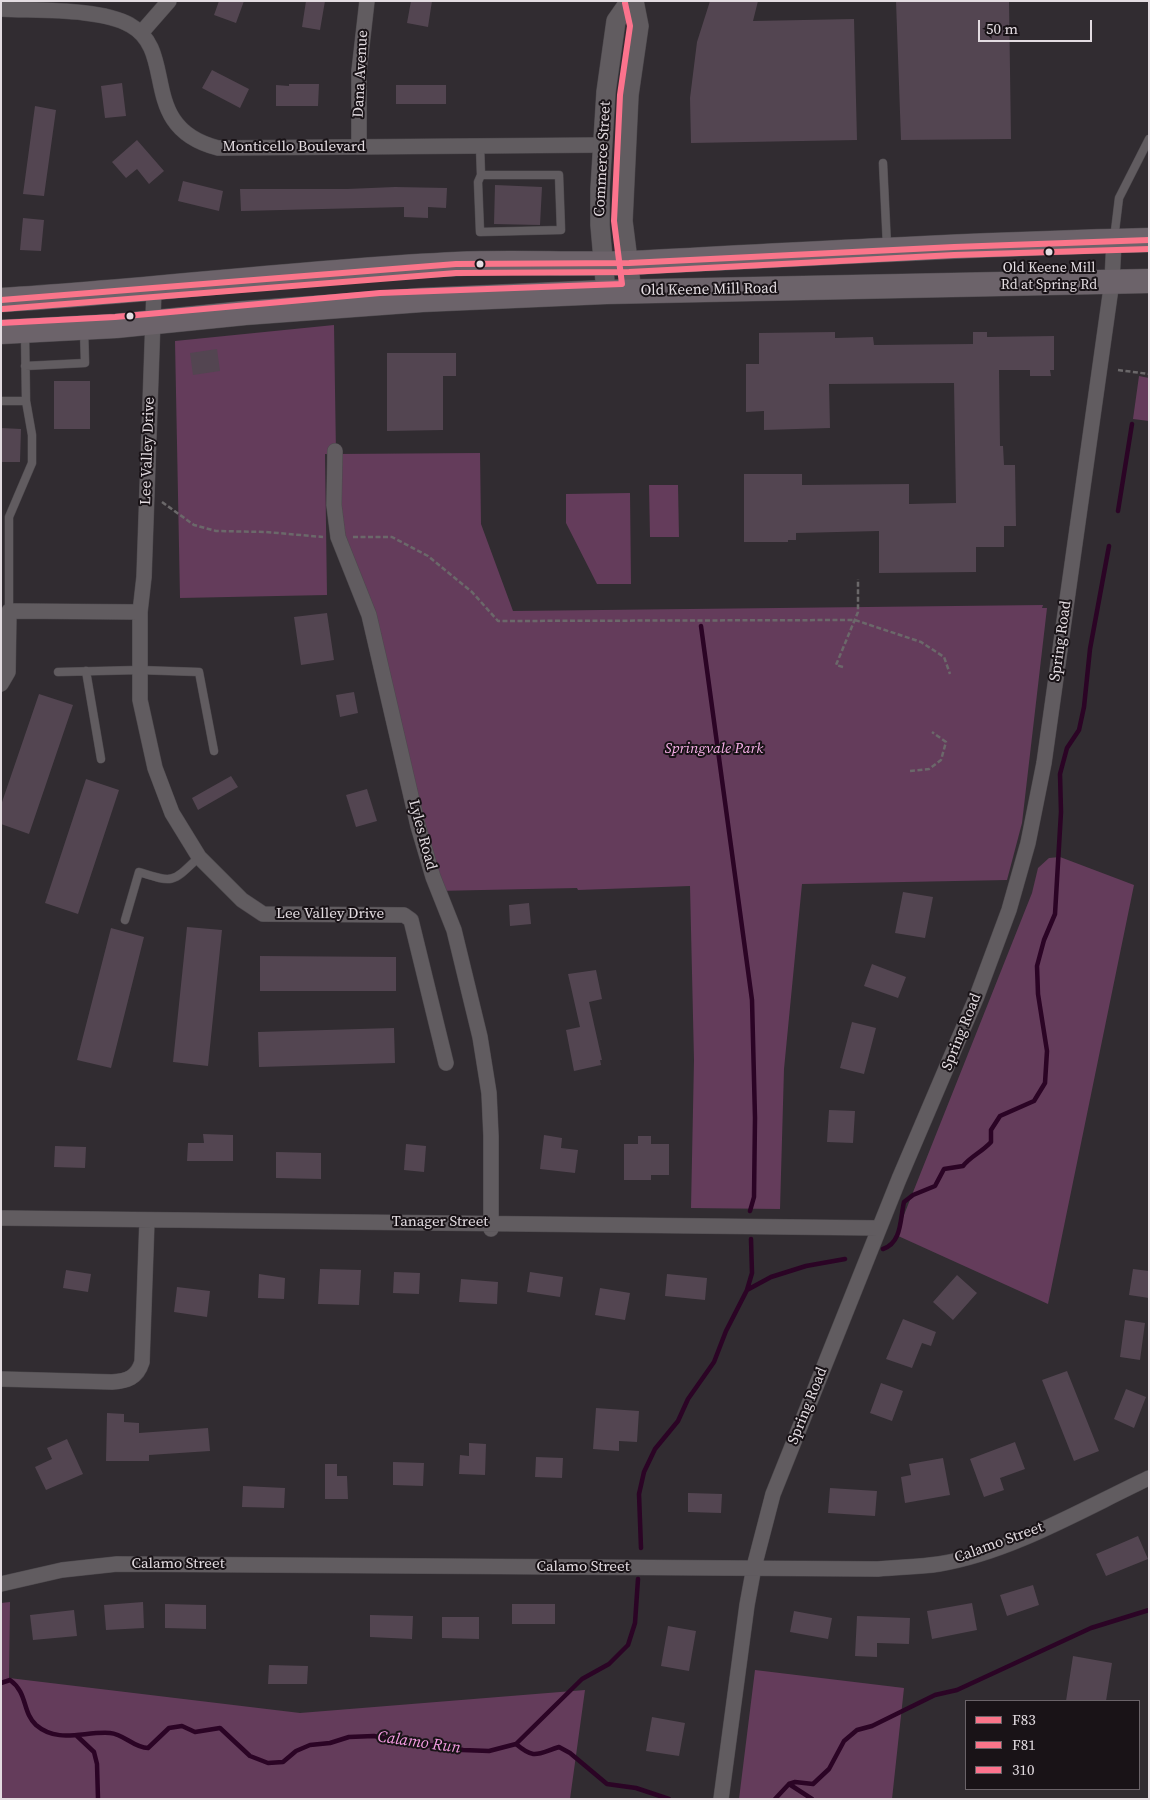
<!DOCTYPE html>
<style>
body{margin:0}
#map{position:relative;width:1150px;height:1800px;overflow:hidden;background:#312c31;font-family:"Source Serif 4",serif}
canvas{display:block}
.frame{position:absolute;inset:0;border:2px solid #e3dce1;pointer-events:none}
.legend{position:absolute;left:965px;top:1700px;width:175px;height:90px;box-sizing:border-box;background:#191317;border:1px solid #6a6368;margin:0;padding:6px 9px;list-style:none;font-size:15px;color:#e3dce1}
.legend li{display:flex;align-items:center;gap:10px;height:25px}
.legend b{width:25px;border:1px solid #6a6368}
.scale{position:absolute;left:978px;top:20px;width:114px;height:22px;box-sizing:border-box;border:2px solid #e3dce1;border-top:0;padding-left:6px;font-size:15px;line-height:18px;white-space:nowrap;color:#e3dce1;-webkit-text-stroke:4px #191317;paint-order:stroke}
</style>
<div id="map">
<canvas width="1150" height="1800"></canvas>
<div class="frame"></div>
<ul class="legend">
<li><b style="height:6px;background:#fa758a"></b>F83</li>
<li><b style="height:6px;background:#fa758a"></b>F81</li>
<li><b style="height:6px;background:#fc738d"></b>310</li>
</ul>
<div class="scale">50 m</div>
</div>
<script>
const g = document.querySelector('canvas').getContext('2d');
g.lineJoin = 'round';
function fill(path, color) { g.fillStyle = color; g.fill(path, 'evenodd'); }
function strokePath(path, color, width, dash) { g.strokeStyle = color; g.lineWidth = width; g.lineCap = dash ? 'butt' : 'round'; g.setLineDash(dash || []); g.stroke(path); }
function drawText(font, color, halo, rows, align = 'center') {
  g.font = font + ' "Source Serif 4",serif'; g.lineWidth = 4; g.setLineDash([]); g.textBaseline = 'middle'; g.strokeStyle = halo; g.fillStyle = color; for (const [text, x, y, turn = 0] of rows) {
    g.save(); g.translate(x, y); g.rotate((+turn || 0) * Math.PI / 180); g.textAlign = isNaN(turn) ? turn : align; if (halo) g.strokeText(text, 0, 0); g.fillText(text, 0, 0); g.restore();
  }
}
const green = new Path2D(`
 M334,325L336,454L480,453L481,524L513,611L1043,605L1042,608H1047L1022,823L1007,880L802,884L784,1069L780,1209L691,1208L694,1060L690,886L578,890L577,888L435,891L366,595L336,546V455L325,454L327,595L180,598L175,341Z
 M1139,376L1149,378V421L1133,419Z
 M649,485H678L679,537H650Z
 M630,493L631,584H597L566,523V494Z
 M1060,857L1134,885L1048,1304L896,1235L1032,893L1038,868L1049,858Z
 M10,1602L9,1678L300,1713L585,1690L570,1799H3L1,1798V1603Z
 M755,1670L904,1688L892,1799H739Z`);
const stream = new Path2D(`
 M1118,511L1132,424
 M701,626L752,1000L755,1118L754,1197L750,1211
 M883,1249C902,1243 900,1219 904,1202L913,1195L935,1186L944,1169L963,1166C971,1156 982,1152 991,1142V1130L1000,1116L1034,1101L1045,1083L1047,1051L1038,994L1037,966L1044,940L1055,914L1061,812L1060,774L1067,748L1079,730L1084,707L1090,649L1109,546
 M747,1290L771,1277L806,1266L845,1259
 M641,1548L639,1494L644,1472L655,1449L678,1421L688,1399L714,1362L726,1331L747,1290L752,1273L751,1239
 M1,1683L10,1680C28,1693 22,1712 36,1725C58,1744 84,1731 110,1733C124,1734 134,1748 148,1748L169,1728L182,1726L195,1732L220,1728L250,1756L268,1763L283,1762L296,1751L310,1745L330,1743L349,1737L374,1736L420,1746L436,1745L463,1750L489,1751L516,1744C535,1760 537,1754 559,1747L570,1753L607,1784L636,1788L669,1799
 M77,1736L94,1752L97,1764L98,1799
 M516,1744L582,1679L609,1664L628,1645L635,1623L638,1579
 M789,1784L795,1782L813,1784L829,1769L844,1741L857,1730L872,1726L935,1695L957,1690L1091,1628L1149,1610
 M789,1784L812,1799
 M775,1799L789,1784`);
const building = new Path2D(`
 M219,1H244L236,23L214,15Z
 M306,1H325L320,30L302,27Z
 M411,1H432L428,27L407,23Z
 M710,1H758L753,21L854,19L857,140L691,143L690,98L697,42Z
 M896,1H1009L1011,139L901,140Z
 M212,70L249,89L240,108L202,88Z
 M122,83L126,116L105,118L101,86Z
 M289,84H319L318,106H276V85L289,86Z
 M396,85H446V104H396Z
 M35,106L56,110L44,196L23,194Z
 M137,140L164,171L149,184L137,169L126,178L112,162Z
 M183,181L223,191L219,211L178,201Z
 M495,185L542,187L540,225L494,224Z
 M395,187L447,188L446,208L428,207V218L404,217V207L241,211L240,189H347Z
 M23,218L44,220L41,251L20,250Z
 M835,332V338L873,337L874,345L973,344V332H987V337L1054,336V370H1050L1051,376H1030V370H999L1000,446H1003L1004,465H1015L1016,526H1004V547H976V572L879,573V531L796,533V540H788V542H744V474H802V485L909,484V504L956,503L954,383L829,384L830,428L764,430V411L746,412V364H759V333Z
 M217,349L220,371L193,375L190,353Z
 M387,353H456V376H443V430L387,431Z
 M54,381H90V429H54Z
 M1,428L21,429L20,462H1Z
 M327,613L334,660L301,665L294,617Z
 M354,692L358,713L340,717L336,695Z
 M39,694L73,705L29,834L1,824V805Z
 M231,776L238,787L198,810L192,798Z
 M86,779L119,790L78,914L45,903Z
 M367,789L377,821L356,827L346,795Z
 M903,892L933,897L925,938L895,933Z
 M529,903L531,924L510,926L509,905Z
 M187,927L222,930L208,1066L173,1062Z
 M111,928L144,937L111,1068L77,1060Z
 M260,956L396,957V991H260Z
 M872,964L906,977L898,998L864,986Z
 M596,970L602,999L589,1002L602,1060H600L601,1065L574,1071L566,1030L580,1027L568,974Z
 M852,1022L876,1028L864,1074L840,1068Z
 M394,1028L395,1063L259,1067L258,1032Z
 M829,1110L855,1111L853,1143L827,1142Z
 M203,1134L233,1135V1161H187L188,1143H204Z
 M544,1135L562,1138L561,1148L578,1150L575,1173L540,1169Z
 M638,1136H651V1144H669V1175H651V1180H624V1144H638Z
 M406,1144L426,1146L424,1172L404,1170Z
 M55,1146L86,1147L85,1168L54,1167Z
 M276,1152L321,1153V1179L276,1178Z
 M320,1269L361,1270L359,1305L318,1304Z
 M1133,1269L1149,1271V1298L1129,1295Z
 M66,1270L91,1274L88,1292L63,1288Z
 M394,1272L420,1273L419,1294L393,1293Z
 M530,1272L563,1277L560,1297L527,1292Z
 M259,1274L285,1278L284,1299L258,1298Z
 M667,1274L707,1278L705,1300L665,1296Z
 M957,1275L977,1293L953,1320L933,1302Z
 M461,1279L498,1282L497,1304L459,1302Z
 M177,1287L210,1291L207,1317L174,1312Z
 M600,1288L630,1293L625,1320L595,1315Z
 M903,1319L936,1332L931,1346L922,1343L912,1368L886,1359Z
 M1125,1320L1145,1323L1140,1360L1120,1357Z
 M1067,1371L1099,1451L1074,1461L1042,1380Z
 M881,1383L903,1391L892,1421L870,1413Z
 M1126,1389L1146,1397L1134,1428L1114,1419Z
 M596,1408L639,1411L637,1442L619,1441V1451L593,1449Z
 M107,1413L124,1414V1422L139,1423V1433L208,1428L210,1451L149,1455V1461H106Z
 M67,1439L83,1474L46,1490L35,1467L52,1459L47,1448Z
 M1015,1442L1025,1469L1000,1478L1004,1490L984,1497L970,1459Z
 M469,1443L486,1444L485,1475L459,1474L460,1455L469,1456Z
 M536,1457L563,1458L562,1478L535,1477Z
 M943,1458L950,1495L905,1503L901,1477L911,1475L909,1464Z
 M393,1462L424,1463L423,1486L393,1485Z
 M325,1464H337V1476H347L348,1499H325Z
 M243,1486L285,1488L284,1508L242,1507Z
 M830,1488L877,1491L875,1516L828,1513Z
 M688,1493L722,1494L721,1513L688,1512Z
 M1138,1536L1148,1559L1106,1576L1096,1554Z
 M1033,1585L1039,1605L1007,1616L1000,1595Z
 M143,1602L144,1628L106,1630L104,1605Z
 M972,1603L977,1630L932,1639L927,1611Z
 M165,1604L206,1605V1629L165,1628Z
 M512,1604H555V1624H512Z
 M74,1610L77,1636L33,1640L30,1615Z
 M794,1611L832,1618L828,1639L790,1632Z
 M370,1615L413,1616L412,1639L370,1637Z
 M857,1616L910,1618L909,1644L877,1643V1657L855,1656Z
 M442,1617H479V1639L442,1638Z
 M668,1626L696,1631L689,1671L661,1666Z
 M1073,1656L1112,1663L1106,1701H1066Z
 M269,1665L308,1666L307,1684H268Z
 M652,1717L685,1723L679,1756L646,1751Z`);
const path = new Path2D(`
 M1118,370L1149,374
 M162,502L194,525L216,531L266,532L323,537
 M353,537H392L428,556L472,592L498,621L855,620L921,642L944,657L950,674
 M843,667L836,665L858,612V579
 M910,771L929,769L941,760L946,742L932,732`);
const service = new Path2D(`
 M480,146L481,175L478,182L480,232L561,230L559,175H481
 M883,163L887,246
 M1114,239L1119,198L1149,139
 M25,366L85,363L84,330
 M1,401H26L25,333
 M9,611V517L32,463V435L26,401
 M86,671L101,759
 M58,672L139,670L199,672L214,751
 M125,920L139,872C174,883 172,883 199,857`);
const minor = new Path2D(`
 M1,9C36,11 101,8 130,25C179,52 136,127 218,148L602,145
 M141,33L169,1
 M359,147V71L367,1
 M335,451L334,505L338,537L369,615L418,826L433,877L454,930L480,1037L489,1093L491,1136V1229
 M140,612V700L155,768L172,813L199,857L242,900L263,914L404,915L411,920L446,1063
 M1,684L8,672L9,611L140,612L144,577L154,290
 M1,1218L879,1228
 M1,1379L112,1382C127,1381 137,1378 142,1362L147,1220
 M1,1584L62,1570L117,1564L878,1569C898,1567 919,1567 939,1564C1011,1552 1083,1509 1149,1478
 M721,1799L747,1605L754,1567L773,1494L899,1179L977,996L1009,910L1028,843L1044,763L1112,281L1114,241`);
const tertiary = new Path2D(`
 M606,292L600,225V189L606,92L616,21L630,1
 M632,292L623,221L629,95L639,26L634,1`);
const primary = new Path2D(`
 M1,300C153,291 304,271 456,264C514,261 572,265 629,263C802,254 975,244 1149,240
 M1,332L116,326L245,313L422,300L606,292L1149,281`);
const bus1 = new Path2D(`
 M1,300L456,264L629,263L954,247L1149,240`);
const bus2 = new Path2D(`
 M2,309L456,273L629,272L954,255L1149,249`);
const bus3 = new Path2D(`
 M1,323L115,317L380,293L622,284L614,221L620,95L630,26L625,3`);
const markers = [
 [1049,252,4.5,"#e3dce1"],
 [480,264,4.5,"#e3dce1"],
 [130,316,4.5,"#e3dce1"]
];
const busNames = [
 ["Old Keene Mill",1049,268],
 ["Rd at Spring Rd",1049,285]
];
const streetNames = [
 ["Dana Avenue",361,74,-87],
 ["Monticello Boulevard",294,147],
 ["Commerce Street",603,159,-87],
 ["Old Keene Mill Road",709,290,-1],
 ["Lee Valley Drive",148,451,-88],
 ["Spring Road",1061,641,-82],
 ["Lyles Road",422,835,75],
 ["Lee Valley Drive",330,914],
 ["Spring Road",962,1032,-68],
 ["Tanager Street",440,1222],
 ["Spring Road",808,1406,-68],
 ["Calamo Street",999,1543,-20],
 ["Calamo Street",178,1564],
 ["Calamo Street",583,1567]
];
const parkNames = [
 ["Springvale Park",714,749]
];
const waterNames = [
 ["Calamo Run",419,1743,8]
];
fill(green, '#643c5b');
strokePath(stream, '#2b0425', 4.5);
fill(building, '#534551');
strokePath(service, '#4d494d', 9);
strokePath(minor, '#4d494d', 16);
strokePath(tertiary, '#4d494d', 20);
strokePath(primary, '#4d494d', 25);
strokePath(path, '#6b686a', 2.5, [5, 2.5]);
strokePath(service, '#615c60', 8);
strokePath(minor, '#615c60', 15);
strokePath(tertiary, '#615c60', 19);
strokePath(primary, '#6c636a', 24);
strokePath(bus1, '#fa758a', 6);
strokePath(bus2, '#fa758a', 6);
strokePath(bus3, '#fc738d', 6);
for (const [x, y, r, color] of markers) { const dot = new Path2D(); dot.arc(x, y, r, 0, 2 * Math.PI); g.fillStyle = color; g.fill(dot); strokePath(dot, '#191317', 2); }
drawText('14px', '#e3dce1', '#191317', busNames);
drawText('15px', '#e3dce1', '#191317', streetNames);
drawText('italic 15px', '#f9b1e9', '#191317', parkNames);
drawText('italic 16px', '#f69ce3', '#191317', waterNames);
</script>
